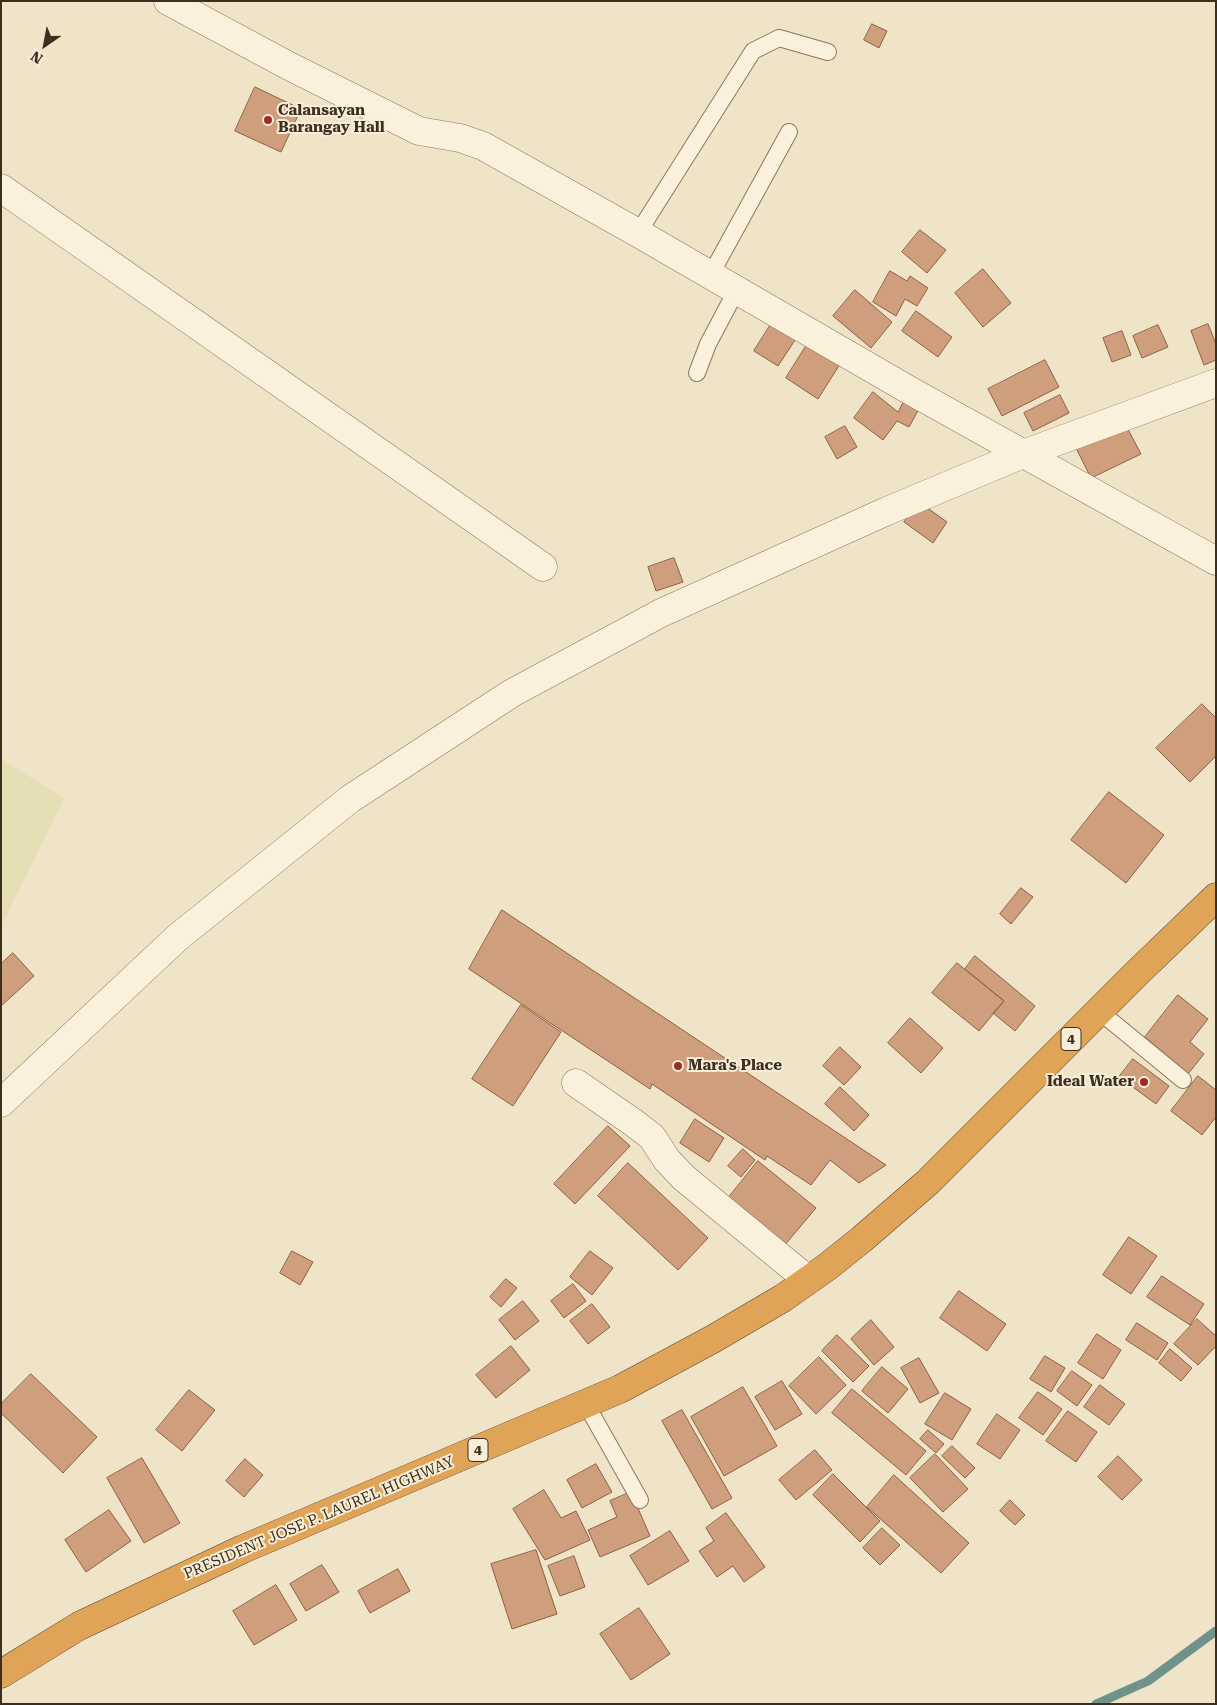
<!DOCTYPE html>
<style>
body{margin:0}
#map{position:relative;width:1217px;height:1705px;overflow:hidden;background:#f0e4c8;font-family:"Roboto Serif",serif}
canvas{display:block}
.frame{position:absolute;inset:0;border:2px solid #3d2e20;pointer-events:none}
.north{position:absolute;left:20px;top:20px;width:50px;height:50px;-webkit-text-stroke:4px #f7eed8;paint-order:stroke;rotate:213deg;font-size:14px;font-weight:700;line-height:20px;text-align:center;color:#3d2e20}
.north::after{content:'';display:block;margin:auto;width:18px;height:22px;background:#3d2e20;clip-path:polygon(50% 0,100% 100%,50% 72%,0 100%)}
</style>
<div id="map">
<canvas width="1217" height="1705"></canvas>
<div class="frame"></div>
<div class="north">N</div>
</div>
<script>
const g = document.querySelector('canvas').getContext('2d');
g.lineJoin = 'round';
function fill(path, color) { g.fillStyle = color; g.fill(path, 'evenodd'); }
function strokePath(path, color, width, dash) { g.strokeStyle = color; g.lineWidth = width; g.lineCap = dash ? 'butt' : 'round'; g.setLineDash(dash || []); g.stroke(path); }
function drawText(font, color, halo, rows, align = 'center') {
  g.font = font + ' "Roboto Serif",serif'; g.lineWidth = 4; g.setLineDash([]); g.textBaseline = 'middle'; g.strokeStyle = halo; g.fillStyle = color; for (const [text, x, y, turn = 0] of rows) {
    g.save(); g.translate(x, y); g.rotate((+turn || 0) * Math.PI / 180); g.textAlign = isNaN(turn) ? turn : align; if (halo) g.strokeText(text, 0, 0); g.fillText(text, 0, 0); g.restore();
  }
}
const farmland = new Path2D(`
 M1,759L64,798L1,927Z`);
const stream = new Path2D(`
 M1096,1704L1148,1681L1216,1631`);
const building = new Path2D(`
 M872,24L887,31L879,48L864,40Z
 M255,87L301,109L281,152L235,131Z
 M920,230L946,250L927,273L902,252Z
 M983,269L1011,303L983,327L955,293Z
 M890,271L907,281L910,276L928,288L917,306L905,299L896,316L873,302Z
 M855,290L892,322L871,348L833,316Z
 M916,311L952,337L938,357L902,331Z
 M773,321L797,337L778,366L754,351Z
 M1208,324L1216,344V360L1204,365L1191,331Z
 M1158,325L1168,347L1142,358L1133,336Z
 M1122,331L1131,355L1112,362L1103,338Z
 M808,343L840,364L818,399L786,378Z
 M1045,360L1059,387L1002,416L988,389Z
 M873,392L898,412L905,399L920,407L909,427L897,421L883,440L854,418Z
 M1060,395L1069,413L1033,431L1024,413Z
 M1123,420L1141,454L1091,478L1074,444Z
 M845,426L857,447L837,459L825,437Z
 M919,502L947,522L933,543L904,522Z
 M674,558L683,582L656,591L648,567Z
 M1202,704L1216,718V756L1190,782L1156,748Z
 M1109,792L1164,835L1126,883L1071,840Z
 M1021,888L1033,897L1011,924L1000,914Z
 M502,910L886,1165L859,1183L830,1160L811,1185L767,1156L765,1160L652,1084L650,1089L469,969Z
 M13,953L34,976L1,1006V964Z
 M975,956L1035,1006L1015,1031L993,1013L1004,1001L965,969Z
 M957,963L1004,1001L979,1031L932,993Z
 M1178,995L1208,1019L1190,1042L1204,1054L1188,1074L1145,1037Z
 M521,1005L561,1032L513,1106L472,1079Z
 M910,1018L943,1048L921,1073L888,1043Z
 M840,1047L861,1067L844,1085L823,1066Z
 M1133,1059L1169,1086L1156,1104L1119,1077Z
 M1198,1076L1216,1090V1117L1202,1135L1171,1111Z
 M840,1087L869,1115L854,1131L825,1104Z
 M695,1119L724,1138L709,1162L680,1143Z
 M608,1126L630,1146L575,1204L554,1184Z
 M743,1149L755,1160L741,1177L728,1166Z
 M758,1161L816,1208L778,1253L721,1207Z
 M628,1163L708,1238L678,1270L598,1196Z
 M1129,1237L1157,1256L1131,1294L1103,1275Z
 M292,1251L313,1262L300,1285L280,1273Z
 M590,1251L613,1268L592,1295L570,1277Z
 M1162,1276L1204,1304L1190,1325L1147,1297Z
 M506,1279L517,1288L501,1307L490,1297Z
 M573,1284L586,1301L564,1318L551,1301Z
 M959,1291L1006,1324L987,1351L940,1318Z
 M523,1301L539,1321L515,1340L499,1320Z
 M592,1304L610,1327L588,1344L570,1321Z
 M1197,1319L1216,1336V1346L1198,1365L1174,1344Z
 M871,1320L894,1347L874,1365L851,1339Z
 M1137,1323L1168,1343L1157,1360L1126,1340Z
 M1097,1334L1121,1350L1103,1379L1078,1363Z
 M837,1335L869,1366L853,1382L822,1351Z
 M511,1346L530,1370L496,1398L476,1375Z
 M1170,1349L1192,1368L1181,1381L1159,1363Z
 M1045,1356L1065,1368L1051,1392L1030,1379Z
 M819,1357L846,1385L816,1414L789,1386Z
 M919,1358L939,1393L920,1403L901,1368Z
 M882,1367L908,1389L888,1413L862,1391Z
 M1072,1371L1092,1385L1077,1406L1057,1391Z
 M31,1374L97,1437L63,1473L1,1413V1404Z
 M782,1381L802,1414L775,1430L755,1397Z
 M1100,1385L1125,1404L1109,1425L1084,1407Z
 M743,1387L777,1446L724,1476L691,1417Z
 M852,1389L926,1451L906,1475L832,1413Z
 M189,1390L215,1410L182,1451L156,1430Z
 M1038,1392L1062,1409L1043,1435L1019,1418Z
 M945,1393L971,1409L952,1440L925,1424Z
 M682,1410L732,1498L712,1509L662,1421Z
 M1068,1411L1097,1432L1076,1462L1046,1441Z
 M997,1414L1020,1430L1000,1459L977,1444Z
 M928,1430L944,1444L936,1453L920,1439Z
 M952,1446L975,1468L965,1478L942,1456Z
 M815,1450L832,1470L796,1500L779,1480Z
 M935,1454L968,1489L943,1512L910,1478Z
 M1118,1456L1142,1480L1122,1500L1098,1477Z
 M142,1458L180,1523L144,1543L107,1478Z
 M245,1459L263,1475L244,1497L226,1481Z
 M596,1464L612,1492L582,1508L567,1480Z
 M833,1474L880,1521L860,1542L813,1495Z
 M894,1475L969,1543L941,1573L867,1507Z
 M544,1490L561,1518L576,1511L590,1540L545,1560L513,1509Z
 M631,1492L650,1536L600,1557L588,1530L617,1517L610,1501Z
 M1010,1500L1025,1515L1015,1525L1000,1511Z
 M109,1510L131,1541L86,1572L65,1540Z
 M726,1513L765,1567L744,1582L733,1566L717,1577L699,1551L714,1541L706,1528Z
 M882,1528L900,1545L880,1565L863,1548Z
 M670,1531L689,1561L648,1585L630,1556Z
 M536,1550L557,1614L512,1629L491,1564Z
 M574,1556L585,1587L560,1596L548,1566Z
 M322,1565L339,1592L306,1611L290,1584Z
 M398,1569L410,1591L370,1613L358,1591Z
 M276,1585L297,1620L254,1645L233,1611Z
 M639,1608L670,1654L631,1680L600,1634Z`);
const lane = new Path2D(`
 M638,233L753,51L779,38L828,52
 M710,276L789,132
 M697,373L708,344L736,291
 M1099,1011L1183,1080
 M586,1404L640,1500`);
const street = new Path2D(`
 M168,1L289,66L419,131L460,138L483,146L638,233L909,390L1216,561
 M1,188L543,567
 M576,1083L634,1123L652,1137L667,1160L683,1177L808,1280
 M1,1103L178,937L350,799L512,693L661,613L887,511L1023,454L1216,383`);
const highway = new Path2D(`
 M1,1674L79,1626L243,1549L620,1389L713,1339L783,1298L827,1267L862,1239L928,1182L1136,974L1216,897`);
const markers = [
 [268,120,5,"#9e2a2b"],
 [678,1066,5,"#9e2a2b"],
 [1144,1082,5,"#9e2a2b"]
];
const shields = [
 [1071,1039,20],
 [478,1450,20]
];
const shieldNames = [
 ["4",1071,1039],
 ["4",478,1450]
];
const poiNames = [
 ["Calansayan",278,111],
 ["Barangay Hall",278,128],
 ["Mara's Place",688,1066],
 ["Ideal Water",1134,1082,"right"]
];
const streetNames = [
 ["PRESIDENT JOSE P. LAUREL HIGHWAY",319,1518,-23]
];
fill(farmland, '#e6deb5');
strokePath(stream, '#6f938a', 9);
fill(building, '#cf9f7d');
strokePath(building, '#8d5f41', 1);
strokePath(lane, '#8d765c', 18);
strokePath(street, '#8d765c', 29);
strokePath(highway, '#5b4430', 29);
strokePath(lane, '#faf1dc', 16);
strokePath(street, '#faf1dc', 28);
strokePath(highway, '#e0a458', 28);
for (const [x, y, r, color] of markers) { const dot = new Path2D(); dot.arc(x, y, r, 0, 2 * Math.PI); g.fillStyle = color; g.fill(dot); strokePath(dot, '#f7eed8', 2); }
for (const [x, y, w] of shields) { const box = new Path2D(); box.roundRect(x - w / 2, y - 11.5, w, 23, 4); g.fillStyle = '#f7eed8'; g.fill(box); strokePath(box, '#3d2e20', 1); }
drawText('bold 14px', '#3d2e20', null, shieldNames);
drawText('bold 15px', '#3d2e20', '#f7eed8', poiNames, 'left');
drawText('15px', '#3d2e20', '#f7eed8', streetNames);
</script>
